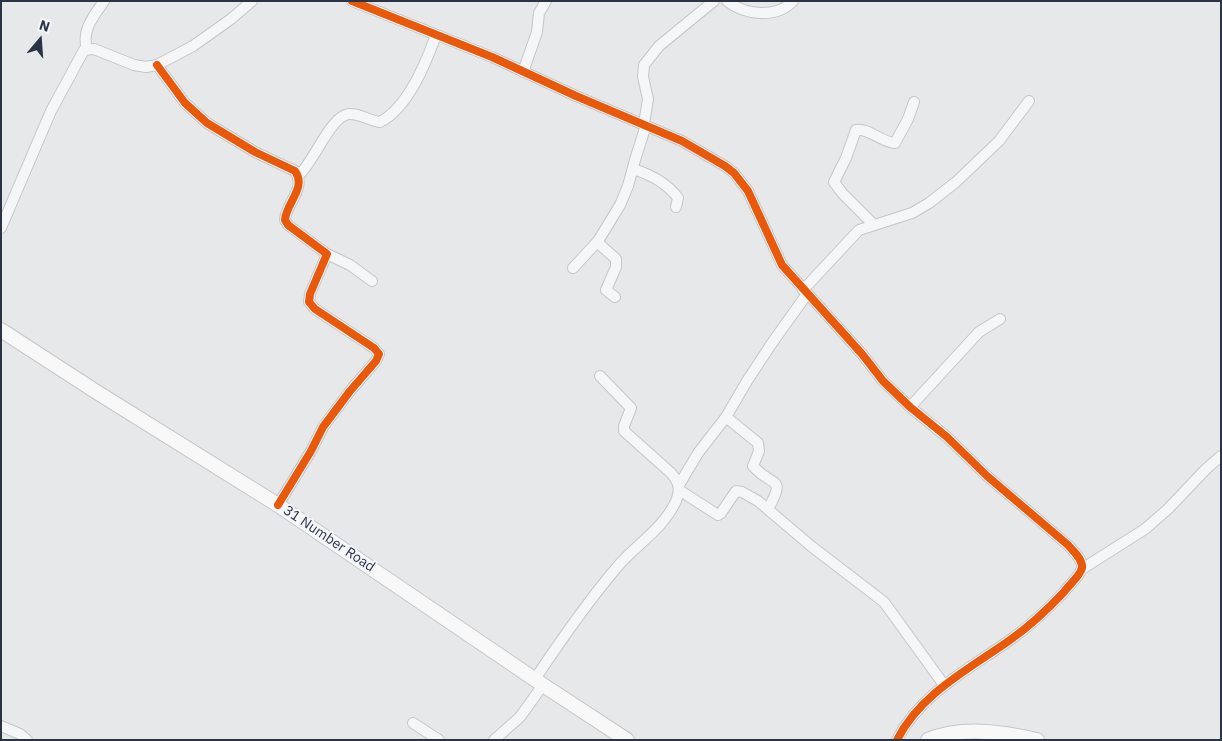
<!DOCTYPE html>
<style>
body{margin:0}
#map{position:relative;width:1222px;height:741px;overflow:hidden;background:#e6e8ea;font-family:"IBM Plex Sans",sans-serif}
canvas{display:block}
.frame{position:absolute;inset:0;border:2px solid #2b3445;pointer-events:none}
.north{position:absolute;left:15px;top:15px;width:50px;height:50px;-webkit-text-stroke:4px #f4f6f9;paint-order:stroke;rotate:18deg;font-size:14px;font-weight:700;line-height:20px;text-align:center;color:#2b3445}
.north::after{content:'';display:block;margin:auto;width:18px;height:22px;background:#2b3445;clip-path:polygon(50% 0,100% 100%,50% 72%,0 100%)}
</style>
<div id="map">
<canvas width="1222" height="741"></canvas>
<div class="frame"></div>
<div class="north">N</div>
</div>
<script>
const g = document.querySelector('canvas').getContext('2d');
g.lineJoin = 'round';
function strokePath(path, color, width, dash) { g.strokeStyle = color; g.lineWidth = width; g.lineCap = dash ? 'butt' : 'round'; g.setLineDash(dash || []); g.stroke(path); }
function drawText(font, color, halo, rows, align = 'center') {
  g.font = font + ' "IBM Plex Sans",sans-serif'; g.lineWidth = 4; g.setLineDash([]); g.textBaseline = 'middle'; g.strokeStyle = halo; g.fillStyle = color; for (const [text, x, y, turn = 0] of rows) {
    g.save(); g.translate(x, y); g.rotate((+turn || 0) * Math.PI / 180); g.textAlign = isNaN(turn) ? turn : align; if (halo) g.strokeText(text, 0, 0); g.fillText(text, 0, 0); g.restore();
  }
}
const minor = new Path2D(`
 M352,1L492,57L576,96L682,141L725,166L734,173L748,191L782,265L862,354L883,381L910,407L947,437L987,476L1068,545C1073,551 1083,559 1082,568C1080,576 1069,585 1064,592C1047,610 1030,626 1010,640C969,669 920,694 897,740
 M727,1C745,15 776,19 793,1
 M87,49C81,30 94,16 104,1
 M157,65L185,103L207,123L255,152L295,171C307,188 286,203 285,220L288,225L327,254L310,294L309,302L315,309L374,348L379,354L376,361L350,391L323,427L311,451L278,505
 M523,72L537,32L539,13L546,1
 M644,124L648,99L643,77L644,65L659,46L714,1
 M633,169C649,174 667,183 678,198L676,207
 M298,176C313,164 330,116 349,114C360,113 369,121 380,122C408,108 426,63 436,35
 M874,225L842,193L834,182L846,158L856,130C869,128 881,142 895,143L908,119L914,102
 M1,228L51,111L84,50L94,49L134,65L146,67L157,65L193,46L231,19L252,1
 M597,242L616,259V267L606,290L615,297
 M327,254L350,265L372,281
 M573,268L598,241L620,205L628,186L635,160L646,125
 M803,290L859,230L912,213L929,203L956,182L999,141L1029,101
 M910,407L979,332L1000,319
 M726,417L758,443L759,451L753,466C772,488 787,475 768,509
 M679,485L698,453L726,417L747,381L772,343L807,294
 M679,490L718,515L721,513L736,491L742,492L758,501L811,546L884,602L944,685
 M1082,569L1145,529L1168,509L1206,469L1221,456
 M535,679C561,640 588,601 618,566C638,543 663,529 676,501C681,490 679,482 671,473L624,431V426L631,408L600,376
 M413,723L439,740
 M1,726L20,734L27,740
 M494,740L520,717L543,685`);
const secondary = new Path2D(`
 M1,330L95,391L278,505L543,685L627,740
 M928,740C962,726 1001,732 1037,740`);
const cycleway = new Path2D(`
 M352,1L492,57L576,96L682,141L725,166L734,173L748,191L782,265L862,354L883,381L910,407L947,437L987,476L1068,545C1073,551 1083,559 1082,568C1080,576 1069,585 1064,592C1047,610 1030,626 1010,640C969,669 920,694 897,740
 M157,65L185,103L207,123L255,152L295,171C307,188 286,203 285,220L288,225L327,254L310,294L309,302L315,309L374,348L379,354L376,361L350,391L323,427L311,451L278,505`);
const streetNames = [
 ["31 Number Road",329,539,34]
];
strokePath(minor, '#c4c6c8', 12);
strokePath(secondary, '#c4c6c8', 16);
strokePath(minor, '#f5f6f7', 10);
strokePath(secondary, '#f8f8f8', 14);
strokePath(cycleway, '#e8590c', 8);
drawText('14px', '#2b3445', '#f4f6f9', streetNames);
</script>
